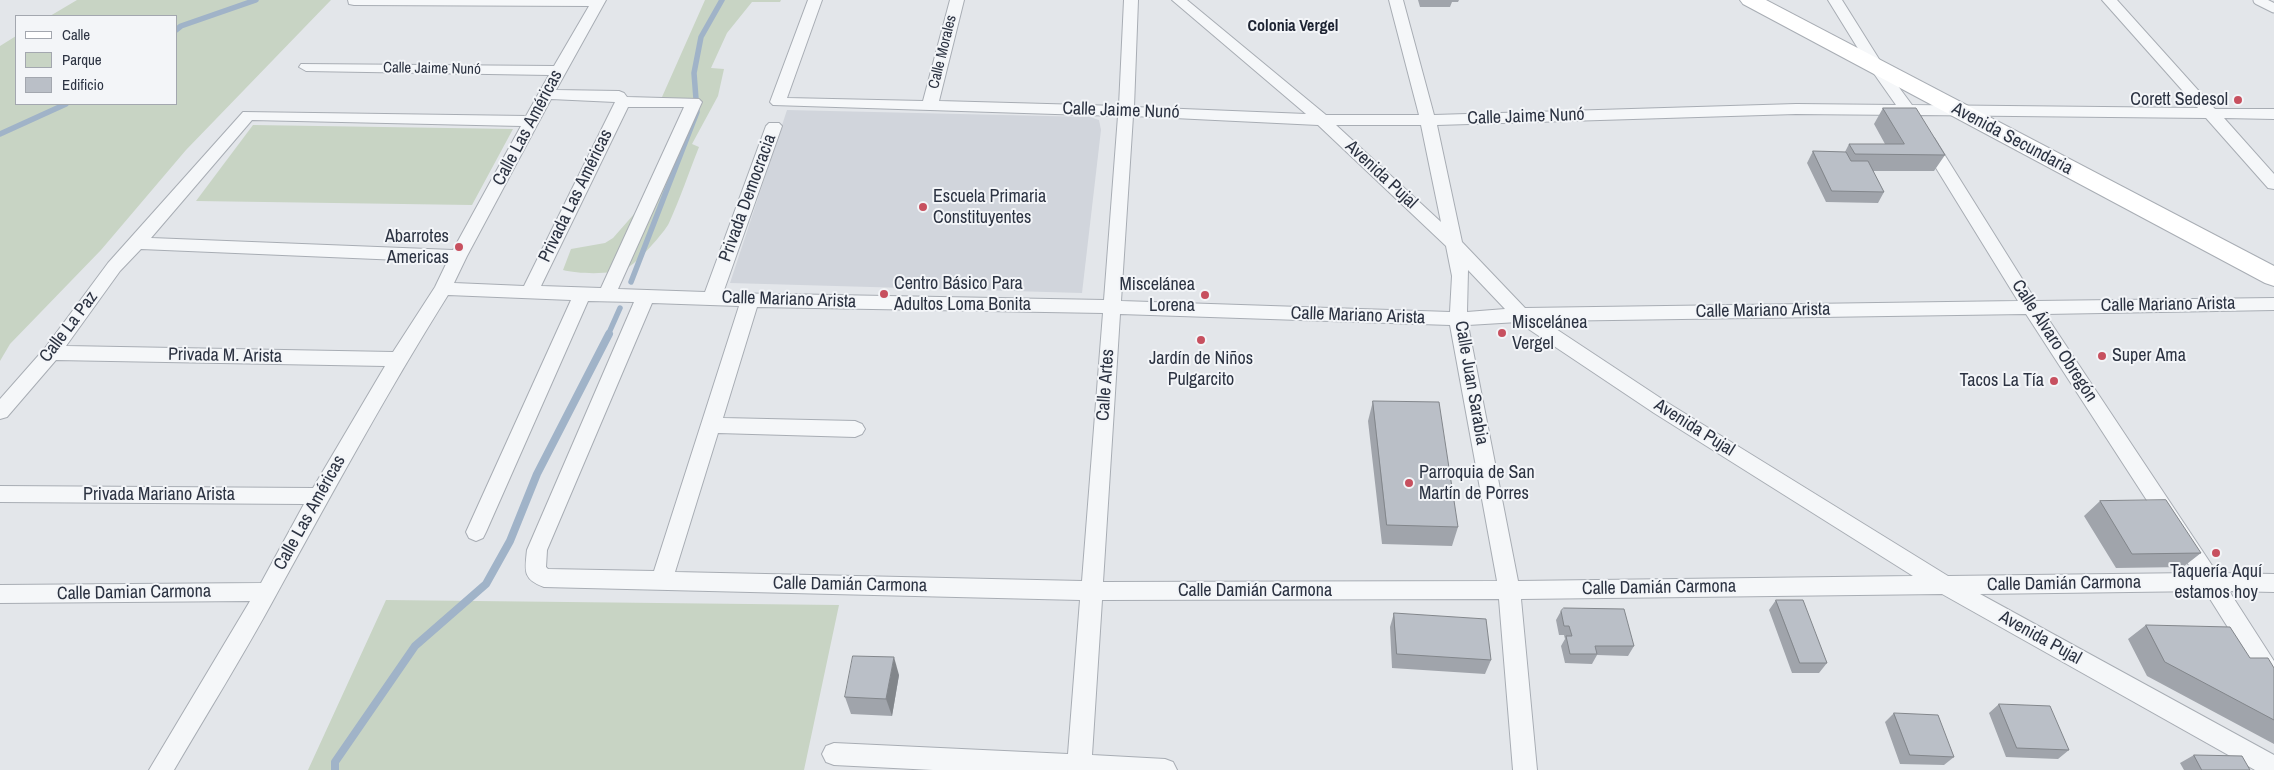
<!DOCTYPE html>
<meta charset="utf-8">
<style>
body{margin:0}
#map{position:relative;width:2274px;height:770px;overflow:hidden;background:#e3e6ea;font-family:"Archivo Narrow",sans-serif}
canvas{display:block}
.legend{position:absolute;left:15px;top:15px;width:162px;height:90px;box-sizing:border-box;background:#f3f5f8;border:1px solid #a3a7af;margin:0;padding:6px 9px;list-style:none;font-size:15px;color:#2c3342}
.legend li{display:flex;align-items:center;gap:10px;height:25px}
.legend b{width:25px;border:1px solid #a3a7af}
</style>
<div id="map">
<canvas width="2274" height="770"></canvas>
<ul class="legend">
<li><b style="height:6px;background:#fff"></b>Calle</li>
<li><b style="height:14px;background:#c8d4c4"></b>Parque</li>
<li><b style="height:14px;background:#babfc7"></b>Edificio</li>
</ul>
</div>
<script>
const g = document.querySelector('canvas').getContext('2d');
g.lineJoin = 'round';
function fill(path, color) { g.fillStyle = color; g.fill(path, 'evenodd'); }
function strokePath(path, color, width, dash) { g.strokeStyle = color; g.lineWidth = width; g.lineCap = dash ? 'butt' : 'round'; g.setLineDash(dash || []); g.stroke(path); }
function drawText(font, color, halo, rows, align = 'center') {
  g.font = font + ' "Archivo Narrow",sans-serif'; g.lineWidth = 4; g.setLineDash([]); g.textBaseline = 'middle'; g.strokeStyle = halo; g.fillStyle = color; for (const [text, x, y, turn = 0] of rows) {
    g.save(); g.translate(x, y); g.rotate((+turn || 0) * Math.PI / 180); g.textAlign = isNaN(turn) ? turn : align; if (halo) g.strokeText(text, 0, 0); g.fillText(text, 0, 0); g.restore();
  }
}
const built = new Path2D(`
 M787,110L1090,117L1099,120L1101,130L1082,293L730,283Z`);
const green = new Path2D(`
 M77,0H331L186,150L101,250L10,344L0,361V46L16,36V104H176V16H50Z
 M705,0H781L780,2H752L727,33L711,68L724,69L718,96L692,144L699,147C689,172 680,199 669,223C665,232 636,264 627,268C613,275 578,274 563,270L571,249L605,243L613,238L656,189L685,105L662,97Z
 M253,125L513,129L472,205L196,201Z
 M386,600L839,605L804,770H308Z`);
const streamFar1 = new Path2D(`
 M176,30L181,26L256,0
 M0,134L66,104
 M631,282L697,112L694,73L701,37L722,0
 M608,335L620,308`);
const stream = new Path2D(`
 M335,770V762L415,646L486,584L510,541L537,474L609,334`);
const lane = new Path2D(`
 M2258,0L2274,8`);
const street = new Path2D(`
 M348,0H606L556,90L619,91L624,93L627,97L699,99L702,102L618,289L705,292L766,126L769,123H779L782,126L723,293L1104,300L1118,116L773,105L770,102L808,0H822L787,98L923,101L950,0H964L939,101L1119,106L1124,0H1138L1134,107L1306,114L1172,0H1187L1326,115H1419L1389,0H1403L1434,115L1796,104L1896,105L1870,68L1828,0H1842L1884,67L1912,105L2198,108L2102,0H2117L2215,109H2274V119L2224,118L2274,174V189L2268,188L2206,118L1919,115L1921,118L1918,121C1910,124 1908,122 1903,115L1796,114L1437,125L1462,242L1525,308L2018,301L1920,142L1922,138H1934L2036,301L2274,298V310L2045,314L2217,573L2274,574V592L2229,591L2274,661V691L2266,688L2205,591L1980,594L2274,755V770H2255L1942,594L1521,599L1537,770H1513L1499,599L1102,600L1092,755L1165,759L1173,762L1177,770H933L834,765L826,762L822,754L826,746L834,743L1068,754L1080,600L544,587C522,579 525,570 527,550L634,302L588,301L486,532L483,538L476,541L469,538L466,532L571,300L448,295C386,394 331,495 275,597C243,656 208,712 174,770H149L250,601L0,603V585L261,583L304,504L0,502V486L313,488L385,366L56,360L7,417L0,419V399L45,348L108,263L243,112L526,116L549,75L306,71L299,67L301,64L554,66L589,6L354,5L349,4ZM551,99L615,102L524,286L454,283L467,256ZM628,107H684L601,288L541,286ZM1133,116L1318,125L1446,246L1452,276L1450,312L1121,301ZM252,120L521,126L453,250L151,238ZM1336,125H1421L1441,222ZM141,249L447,262L435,287L393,352L66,346L120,271ZM1468,270L1505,309L1467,312ZM652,303L739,306L654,571L548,569L546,567L547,550ZM757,307L1103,313L1082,581L675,572L718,433L855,437L862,434L865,429L862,424L855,421L723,418ZM1120,314L1450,325L1497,581L1103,582ZM2026,314L2194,573L1948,576L1668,403L1544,321ZM1518,322L1654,413L1913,576L1518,581L1468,325Z`);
const secondary = new Path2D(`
 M1740,0H1766L2274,266V286L2265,283L1743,4Z`);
const wall = new Path2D(`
 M1418,0H1459L1458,2H1452L1450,7H1420Z
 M1883,108L1945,155L1934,171H1873L1884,192L1878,203L1826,202L1807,163L1813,151L1845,152L1849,144H1885L1874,124Z
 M1373,401L1458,527L1452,546L1382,544L1368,421Z
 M2100,501L2201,553L2183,567L2116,568L2084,516Z
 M1776,600L1827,663L1819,673H1792L1769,610Z
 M1561,611L1634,646L1628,656L1597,655L1592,664L1565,663L1561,646L1565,639L1564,635H1559L1556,620Z
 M1394,613L1491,660L1485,674L1392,668L1390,627Z
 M2146,625L2250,658L2274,668V744L2147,676L2128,639Z
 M899,675L892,716L851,714L845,697Z
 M1999,704L2069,750L2058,759L2006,757L1989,713Z
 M1894,713L1954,757L1944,765L1900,764L1885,722Z
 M2194,755L2250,770H2184L2180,763Z`);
const shadedWall = new Path2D(`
 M894,657L899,675L892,716L886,699Z`);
const building = new Path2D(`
 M1883,108H1916L1945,155L1855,154L1849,144H1904Z
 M1813,151L1846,152L1851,161H1868L1884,192L1832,191Z
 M1373,401L1439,402L1458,527L1387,525Z
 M2166,500L2201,553L2132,554L2100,501Z
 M1776,600H1803L1827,663H1800Z
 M1564,608L1624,609L1634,646H1595L1597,654H1570L1566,636H1572L1569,626H1564L1561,611Z
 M1394,613L1486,619L1491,660L1397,654Z
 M2146,625L2230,627L2250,658H2268L2274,668V720L2165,662Z
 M853,656L894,657L886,699L845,697Z
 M1999,704L2050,706L2069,750L2017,748Z
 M1894,713L1938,715L1954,757L1910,755Z
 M2194,755L2242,756L2250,770H2202Z`);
const markers = [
 [2238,100,5,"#c7505f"],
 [923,207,5,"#c7505f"],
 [459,247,5,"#c7505f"],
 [884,294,5,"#c7505f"],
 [1205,295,5,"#c7505f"],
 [1502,333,5,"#c7505f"],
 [1201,340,5,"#c7505f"],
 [2102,356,5,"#c7505f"],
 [2054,381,5,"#c7505f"],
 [1409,483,5,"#c7505f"],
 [2216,553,5,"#c7505f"]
];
const farStreetnames = [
 ["Calle Morales",943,52,-76],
 ["Calle Jaime Nunó",432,69,1]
];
const farNeighbourhoodnames = [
 ["Colonia Vergel",1293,27]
];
const poiNames = [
 ["Corett Sedesol",2228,100,"right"],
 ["Escuela Primaria",933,197],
 ["Constituyentes",933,218],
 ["Abarrotes",449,237,"right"],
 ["Americas",449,258,"right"],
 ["Centro Básico Para",894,284],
 ["Adultos Loma Bonita",894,305],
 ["Miscelánea",1195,285,"right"],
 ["Lorena",1195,306,"right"],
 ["Miscelánea",1512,323],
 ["Vergel",1512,344],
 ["Super Ama",2112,356],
 ["Jardín de Niños",1201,359,"center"],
 ["Pulgarcito",1201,380,"center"],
 ["Tacos La Tía",2044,381,"right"],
 ["Parroquia de San",1419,473],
 ["Martín de Porres",1419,494],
 ["Taquería Aquí",2216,572,"center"],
 ["estamos hoy",2216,593,"center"]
];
const streetNames = [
 ["Calle Jaime Nunó",1121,111,2],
 ["Calle Jaime Nunó",1526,117,-2],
 ["Calle Las Américas",528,128,-62],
 ["Avenida Secundaria",2012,139,28],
 ["Avenida Pujal",1381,175,43],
 ["Privada Las Américas",576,196,-64],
 ["Privada Democracia",748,198,-70],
 ["Calle Mariano Arista",789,300,2],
 ["Calle Mariano Arista",2168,305,-1],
 ["Calle Mariano Arista",1763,311,-1],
 ["Calle Mariano Arista",1358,316,2],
 ["Calle La Paz",69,327,-53],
 ["Calle Álvaro Obregón",2054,341,57],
 ["Privada M. Arista",225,356,1],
 ["Calle Juan Sarabia",1471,383,80],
 ["Calle Artes",1106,385,-86],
 ["Avenida Pujal",1694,428,32],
 ["Privada Mariano Arista",159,495],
 ["Calle Las Américas",310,513,-61],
 ["Calle Damián Carmona",2064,584,-1],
 ["Calle Damián Carmona",850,585,1],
 ["Calle Damián Carmona",1659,588,-1],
 ["Calle Damián Carmona",1255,591],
 ["Calle Damian Carmona",134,593,-1],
 ["Avenida Pujal",2040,638,29]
];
fill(built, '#d1d5dc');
fill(green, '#c8d4c4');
strokePath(streamFar1, '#a0b3c8', 5.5);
strokePath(stream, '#a0b3c8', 8);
strokePath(lane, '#a8adb4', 11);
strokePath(street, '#a8adb4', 2);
strokePath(secondary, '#a8adb4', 2);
strokePath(lane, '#f5f7f9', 9);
fill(street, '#f5f7f9');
fill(secondary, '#fff');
fill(wall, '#a0a4ab');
fill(shadedWall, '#82868b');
fill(building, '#babfc7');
strokePath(building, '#82868b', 1);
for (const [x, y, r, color] of markers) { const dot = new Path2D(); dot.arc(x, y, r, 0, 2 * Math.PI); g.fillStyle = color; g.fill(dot); strokePath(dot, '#f3f5f8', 2); }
drawText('15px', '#2c3342', '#f3f5f8', farStreetnames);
drawText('bold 16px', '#1e2433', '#f3f5f8', farNeighbourhoodnames);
drawText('18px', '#2c3342', '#f3f5f8', poiNames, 'left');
drawText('18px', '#2c3342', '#f3f5f8', streetNames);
</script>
